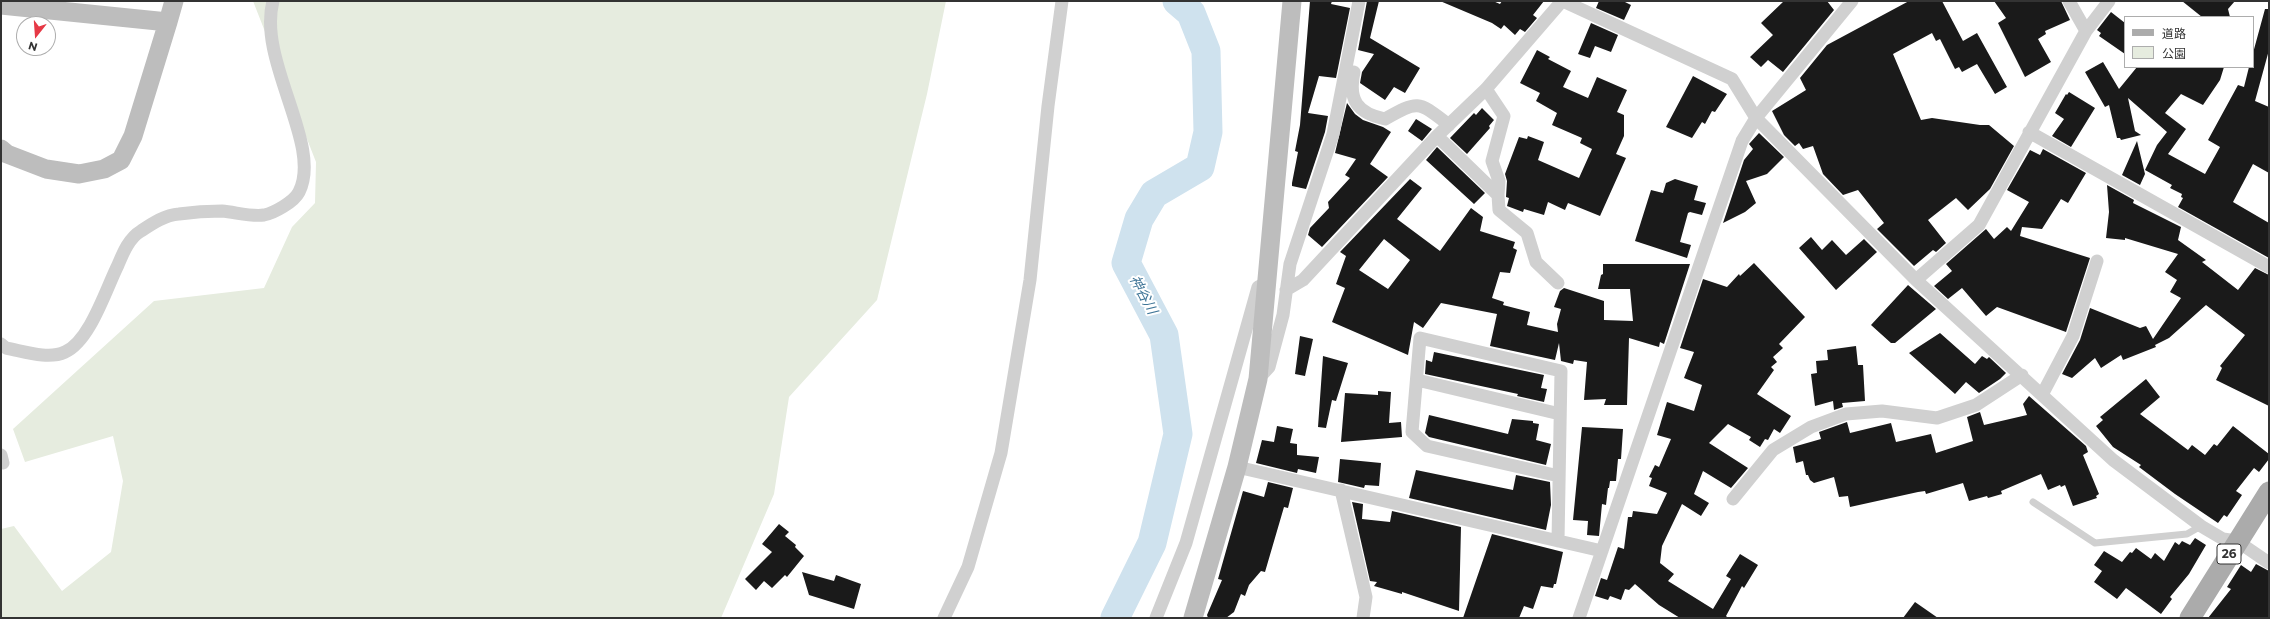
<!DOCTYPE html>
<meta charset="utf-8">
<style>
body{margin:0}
#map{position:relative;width:2270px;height:619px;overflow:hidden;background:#fff;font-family:Montserrat,"Noto Sans JP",sans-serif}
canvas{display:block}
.frame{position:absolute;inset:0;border:2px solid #333;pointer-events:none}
.legend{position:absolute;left:2124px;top:16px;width:130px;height:52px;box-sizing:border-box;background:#fff;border:1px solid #adadad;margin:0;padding:5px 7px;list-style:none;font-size:12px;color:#333}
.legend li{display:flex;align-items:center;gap:8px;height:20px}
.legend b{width:20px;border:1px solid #adadad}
.north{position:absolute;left:16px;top:16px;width:40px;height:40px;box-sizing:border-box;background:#fff;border:1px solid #adadad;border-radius:50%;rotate:197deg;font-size:11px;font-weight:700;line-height:16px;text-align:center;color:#333}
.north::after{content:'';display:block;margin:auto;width:14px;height:18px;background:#e63946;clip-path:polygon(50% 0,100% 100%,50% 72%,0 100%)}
</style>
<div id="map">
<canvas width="2270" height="619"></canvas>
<div class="frame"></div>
<ul class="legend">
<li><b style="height:5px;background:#ababab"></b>道路</li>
<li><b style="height:11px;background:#e6ecdf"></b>公園</li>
</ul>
<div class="north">N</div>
</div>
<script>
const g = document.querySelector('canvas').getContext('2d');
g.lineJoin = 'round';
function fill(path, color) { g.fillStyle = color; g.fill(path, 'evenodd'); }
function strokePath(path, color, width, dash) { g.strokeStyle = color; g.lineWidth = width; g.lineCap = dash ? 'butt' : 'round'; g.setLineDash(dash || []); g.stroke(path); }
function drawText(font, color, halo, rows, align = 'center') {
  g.font = font + ' Montserrat,"Noto Sans JP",sans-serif'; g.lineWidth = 4; g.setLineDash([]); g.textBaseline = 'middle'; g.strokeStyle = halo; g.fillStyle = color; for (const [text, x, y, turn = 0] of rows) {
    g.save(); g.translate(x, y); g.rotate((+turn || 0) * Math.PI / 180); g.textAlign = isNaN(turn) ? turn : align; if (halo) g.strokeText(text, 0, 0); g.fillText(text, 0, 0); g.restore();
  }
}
const green = new Path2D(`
 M253,1H946L927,94L877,300L789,397L774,494L721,618H1V529L14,526L62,591L111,552L123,481L113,436L25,462L13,429L154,301L264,288L292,227L315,203L316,162Z`);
const river = new Path2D(`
 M1115,618L1152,543L1178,434L1164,335L1126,263L1139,219L1154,194L1200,167L1208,132L1206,51L1191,13L1177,1`);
const building = new Path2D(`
 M1310,1H1332L1331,4L1350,8L1336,78L1319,76L1308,113L1328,116L1325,132L1306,189L1292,186V183L1298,152L1295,151L1300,125Z
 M1367,1H1379L1370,38L1420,68L1405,93L1394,87L1385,100L1360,83L1362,72L1374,54L1358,50Z
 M1440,1H1493L1500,4L1502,1H1544L1533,15L1537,18L1525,32L1520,29L1515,35L1504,25L1501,29L1492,23Z
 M1599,1H1623L1631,5L1624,20L1596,8Z
 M1784,1H1827L1834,10L1783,72L1768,60L1761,67L1750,57L1773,35L1761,23Z
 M1909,1H1942L1963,41L1977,33L2007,87L1995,94L1977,64L1962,72L1959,67L1955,69L1940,39L1936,41L1932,33L1893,54L1921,120L1932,118L1980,125H1989L2014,146L1990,189L1968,210L1956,198L1928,220L1946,243L1936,252L1933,250L1914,266L1877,229L1884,223L1858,190L1843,195L1823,174L1813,146L1803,149L1799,143L1795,146L1784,135L1772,111L1806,90L1800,78L1827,45Z
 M1994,1H2061L2070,20L2045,31L2046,34L2038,39L2051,62L2025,77L1998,23L2006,18Z
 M2182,1H2235L2228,9L2230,17H2202Z
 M2265,9H2269V50L2255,101L2269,107V173L2253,164L2233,202L2269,223V258L2178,207L2183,198L2181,197L2182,194L2170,188L2172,185L2145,170L2157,145L2167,132L2128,98L2135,131L2141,135L2121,140L2120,138H2117L2109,105L2105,107L2085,72L2103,62L2119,89L2137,67H2224L2220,80L2203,105L2181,94L2165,113L2186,129L2168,154L2205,174L2220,147L2208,140L2238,85L2244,87L2249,67H2253V53Z
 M2111,12L2125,23V54L2099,36L2101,33L2097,30Z
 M1591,23L1618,35L1611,52L1595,46L1590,58L1578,54Z
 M1537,50L1550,57L1548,59L1571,71L1563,87L1588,98L1597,77L1627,90L1617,112L1624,115V136L1616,154L1626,158L1600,216L1568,203L1565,210L1548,202L1544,215L1524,209L1523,212L1507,206L1509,198L1506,197L1507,181L1505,174L1519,137L1527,139L1528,136L1544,142L1538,160L1579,178L1592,149L1580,143L1582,138L1552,125L1557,113L1536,101L1540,93L1520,83Z
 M1693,76L1727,94L1715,112L1712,111L1705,124L1702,122L1692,138L1666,127Z
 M2069,92L2095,108L2071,147L2052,136L2064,119L2055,113L2066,94L2067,95Z
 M1347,103L1355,114L1363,120L1383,127L1391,132L1370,164L1388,177L1322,247L1308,235L1310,228L1329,208L1328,202L1350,178L1345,175L1356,159L1335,153Z
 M1482,108L1494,120L1489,126L1490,128L1467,154L1450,138L1474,113L1476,115Z
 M1416,119L1432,129L1422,141L1408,131Z
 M1759,133L1784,157L1767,174L1746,181L1756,203L1745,212L1723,223L1744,160L1753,149L1749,144Z
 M2137,141L2145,174L2140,185L2122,175Z
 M1437,147L1485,193L1474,204L1426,160Z
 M2043,149L2086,173L2068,203L2061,199L2042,229L2022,227L2020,236L2090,258L2066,332L1997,307L1986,316L1962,288L1948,299L1934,286L1952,271L1946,264L1986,229L1994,239L2007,227L2011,231L2029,202L2007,190L2030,150L2040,155Z
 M1410,179L1422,188L1397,219L1440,251L1471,208L1483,217L1480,231L1515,242L1513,248L1517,250L1510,273L1500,272L1492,298L1504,302L1503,305L1530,312L1527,325L1558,332L1557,324L1561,309L1554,307L1560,291L1564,288L1604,301V320L1633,321L1630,289H1598L1601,275L1603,274V264H1690L1664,344L1660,342L1659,347L1629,338L1627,405H1604L1606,399L1584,400L1587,362L1574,360L1573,364L1561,361L1559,343L1555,360L1490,346L1497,314L1441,303L1423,328L1414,322L1408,355L1332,322L1345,288L1336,284L1346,256L1340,252ZM1384,239L1410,260L1388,289L1359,270Z
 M1675,179L1698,186L1694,200L1706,203L1702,215L1690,212L1688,213L1680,242L1691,245L1687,258L1635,241L1651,190L1663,193L1666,183Z
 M2107,185L2134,200L2133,203L2181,227L2178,240L2206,260L2202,262L2238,290L2255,268L2269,275V406L2216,380L2222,368L2220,366L2245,335L2206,305L2169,338L2155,345L2156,347L2123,360L2121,355L2101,368L2095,358L2072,378L2062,374L2080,340L2090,308L2140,328L2146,326L2153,339L2181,298L2170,292L2177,280L2165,272L2178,254L2125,238V240L2106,238L2109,212Z
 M1811,237L1822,250L1832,240L1846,255L1864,239L1877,252L1836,290L1799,248Z
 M1754,263L1805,317L1779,344L1783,348L1773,357L1777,362L1771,367L1774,370L1757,394L1791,416L1780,433L1774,429L1768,440L1765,439L1760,447L1749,440L1751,437L1728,424L1709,443L1748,468L1731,488L1703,471L1694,494L1709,503L1701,516L1682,504L1662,546L1660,563L1674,574L1668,581L1713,609L1731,579L1726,576L1740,554L1758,565L1744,588L1742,586L1726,616L1728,618H1680L1659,605L1635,584L1629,590L1625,589L1621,600L1610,596L1608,600L1595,596L1601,578L1607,580L1618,547L1624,549L1628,517H1632L1633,511L1657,514L1667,493L1649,486L1652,478L1649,477L1655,465L1659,467L1671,439L1657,435L1667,402L1694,411L1702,385L1684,378L1694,352L1680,348L1703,279L1727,287L1739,274L1740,276Z
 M1908,285L1936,309L1895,343H1891L1871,325Z
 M1940,333L1975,364L1982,356L1987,359L1989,357L2006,373L2000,379L1979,393L1966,382L1955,394L1909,353Z
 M1300,336L1313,339L1305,376L1295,374Z
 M1856,346L1858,365H1863L1865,401L1842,403L1843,407L1834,410L1833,401L1815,406L1811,374L1817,373L1816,361L1828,360L1827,350Z
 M1434,352L1544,375L1541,388L1547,389L1544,402L1517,396L1518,394L1425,374L1426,360L1432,362Z
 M1323,356L1348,363L1336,401L1332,400L1326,428L1318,427Z
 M2146,379L2160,397L2140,414L2188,450L2192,445L2205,455L2214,444L2217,446L2233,426L2269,454V459L2259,472L2254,468L2236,491L2242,495L2227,517L2224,515L2218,523L2175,494L2139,467L2141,465L2113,447L2096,426L2103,420L2100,417Z
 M1378,391L1391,392L1389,423L1401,422L1402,437L1341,442L1345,393L1378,395Z
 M2029,396L2086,446L2088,452L2083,455L2099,494L2096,496L2097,498L2073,506L2065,485L2061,487L2060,485L2048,490L2041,474L2001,491L2002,494L1988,498L1987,496L1969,501L1963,483L1926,494L1925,491L1918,492L1850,507L1848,496L1839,497L1834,477L1814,483L1810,480L1808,475H1806L1803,461L1796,463L1793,447L1821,439L1819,432L1847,422L1850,433L1891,423L1896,442L1931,434L1936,453L1973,441L1967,417L1980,412L1984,425L2027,415L2023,404Z
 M1429,415L1508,434L1512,419L1533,421V423L1539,424L1536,440L1551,444L1546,465L1429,437L1425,433Z
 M1277,426L1293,429L1290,443L1297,444V455L1319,457L1316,473L1298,469L1297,473L1256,463L1262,440L1274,442Z
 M1582,427L1623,429L1621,459H1618L1616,481H1610L1609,488H1608L1606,505L1602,504L1599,536L1587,535L1588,521L1573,520Z
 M1340,459L1381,463L1379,486L1365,485L1364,488L1338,482Z
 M1416,470L1513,490L1516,475L1550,482L1551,505L1546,530L1409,498Z
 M1268,482L1293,488L1288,508L1284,507L1265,572L1261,571L1249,585L1245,596L1241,594L1234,612L1226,618H1208L1207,615L1222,580L1218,579L1243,491L1264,497Z
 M1352,502L1363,504L1362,519L1390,522L1392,511L1461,527L1459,611L1402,592V594L1374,586L1377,582L1370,581Z
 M779,524L789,532L785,536L796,545L795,547L804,556L787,577L785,575L772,588L764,581L756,590L745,579L772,552L762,544Z
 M1492,534L1563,552L1556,584H1554L1553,588L1541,586L1533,609L1524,606L1519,618H1463Z
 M2195,538L2206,545L2189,574L2170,597L2172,599L2161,614L2126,588L2117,599L2094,582L2102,571L2094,565L2104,551L2122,562L2130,552L2132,553L2136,548L2151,559L2155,553L2164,561L2175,542L2179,545L2182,541L2190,545Z
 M2256,564L2269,571V618H2208L2231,589L2227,587L2241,565L2251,572Z
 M802,572L834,581L836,575L861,584L854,609L809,595Z
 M1915,602L1938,618H1903Z`);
const lane = new Path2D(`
 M2033,502L2095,543L2187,534L2201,526`);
const street = new Path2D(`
 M1563,1L1732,79L1756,118L1916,280L2113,460L2201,526L2223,539L2237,541L2269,563
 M2069,1L2086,31
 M1354,72C1348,100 1357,113 1385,119C1419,100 1418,101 1449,125
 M1486,89L1504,116L1492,161L1499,181L1498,195
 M2029,132L2269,267
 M1437,136L1498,195L1499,210L1527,233L1536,262L1558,283
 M1916,280L1979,225L2086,31L2109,1
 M1286,290L1303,280L1437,136L1486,89L1562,1
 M1,344L6,348C23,351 48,360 65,352C90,341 106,289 118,265C123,253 129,238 141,231C153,223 165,215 179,214C193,212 208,211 222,211C235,212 251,217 264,215C274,213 294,202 299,192C323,145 257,61 273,1
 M1258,379L1269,367L1283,315L1290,264L1333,134L1359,1
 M1417,380L1560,414
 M2043,393L2073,336L2097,261
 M1,455L3,463
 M1237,467L1602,551
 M1341,490L1366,597L1363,618
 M1733,499L1773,450L1811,427L1846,414L1882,411L1937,418L1976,405L2022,375
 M1558,541L1561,371L1420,338L1412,432L1427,446L1559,476
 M944,618L968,567L1001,453L1030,280L1048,106L1062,1
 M1156,618L1186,543L1258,287L1266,283
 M1579,618L1742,141L1756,118L1852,1`);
const secondary = new Path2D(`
 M1,5L168,22L133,136L121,160L104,169L79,174L46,169L7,154L1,149
 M168,22L174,1
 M1193,618L1237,467L1258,379L1292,1`);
const primary = new Path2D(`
 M2190,618L2269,492`);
const shields = [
 [2229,554,24]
];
const shieldNames = [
 ["26",2229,554]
];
const waterNames = [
 ["神谷川",1143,295,62]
];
fill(green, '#e6ecdf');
strokePath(river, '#cfe2ee', 29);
fill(building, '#1a1a1a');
strokePath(lane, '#d0d0d0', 7);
strokePath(street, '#d0d0d0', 13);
strokePath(secondary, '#bdbdbd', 19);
strokePath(primary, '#ababab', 21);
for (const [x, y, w] of shields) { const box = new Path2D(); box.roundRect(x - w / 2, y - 10, w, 20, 3); g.fillStyle = '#fff'; g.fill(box); strokePath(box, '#333', 1); }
drawText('bold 12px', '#333', null, shieldNames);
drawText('italic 14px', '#3f7597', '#fff', waterNames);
</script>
